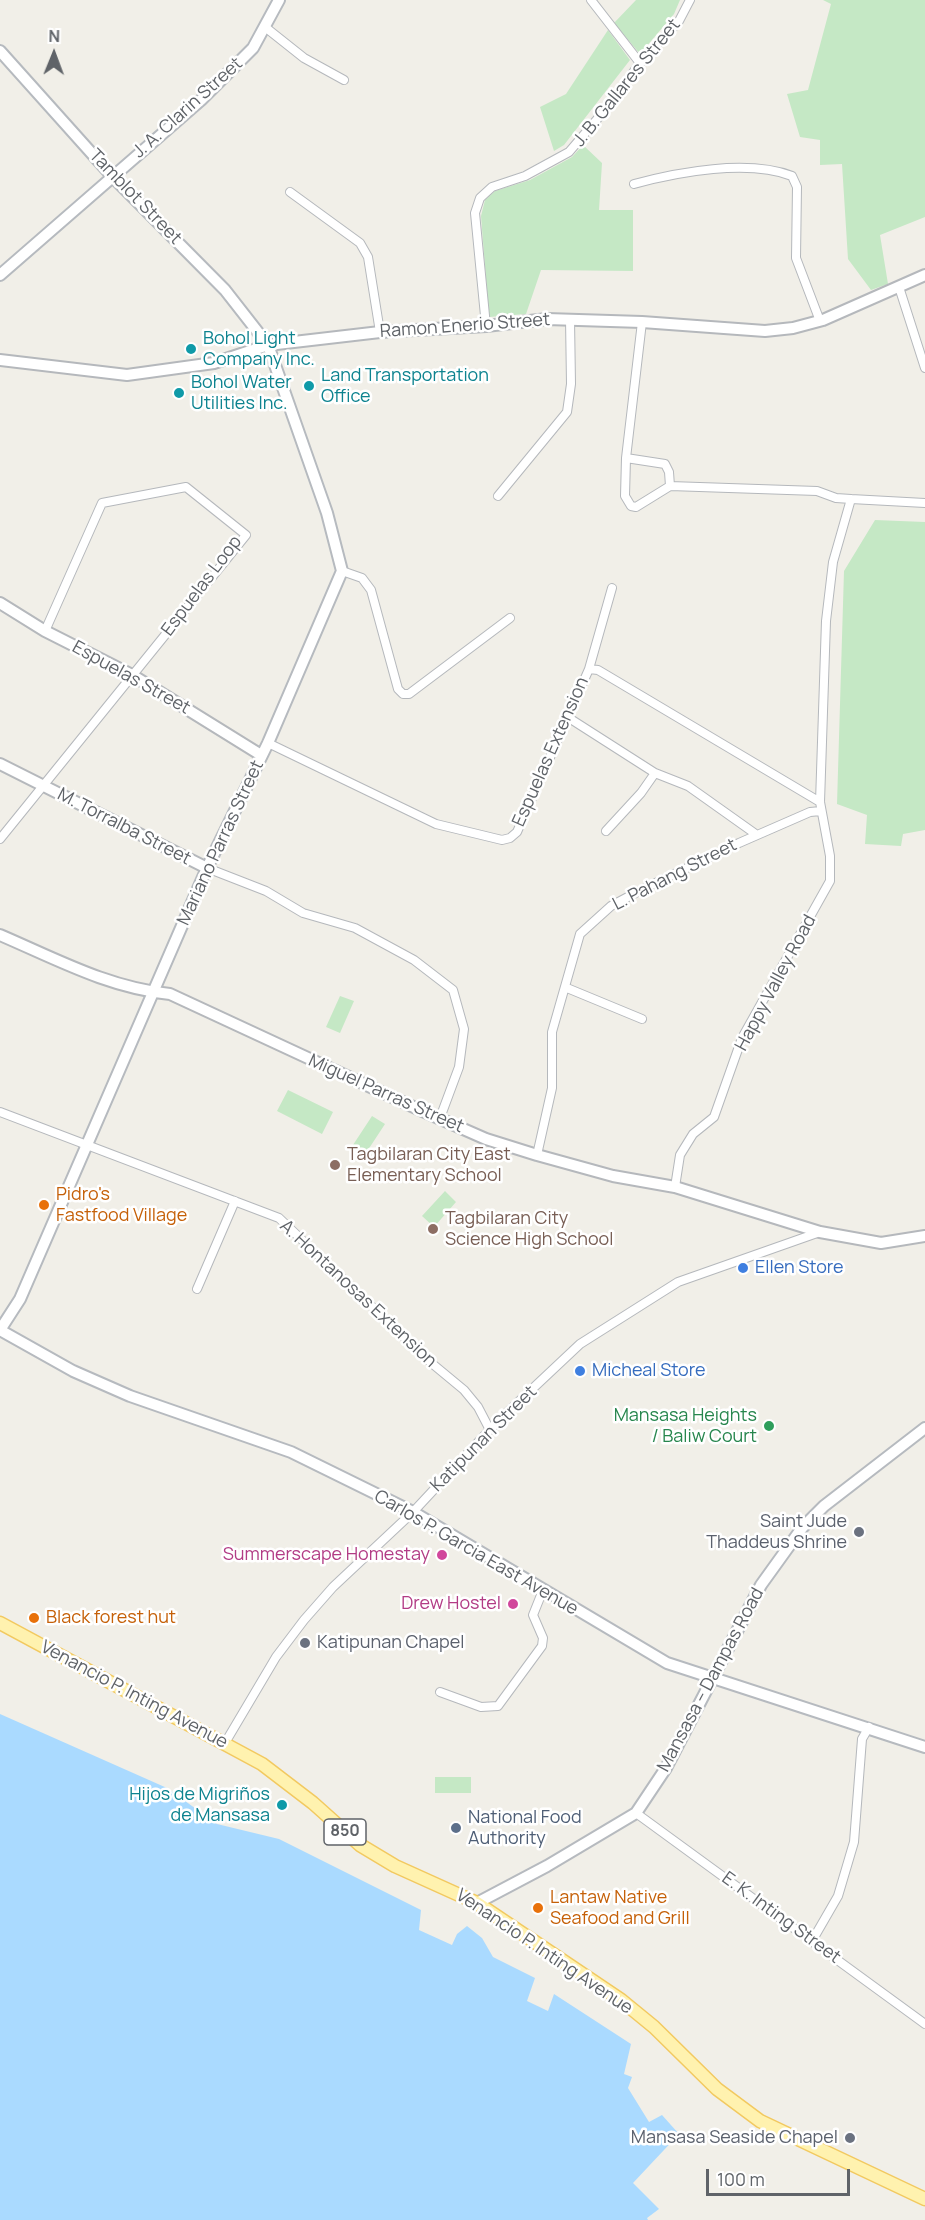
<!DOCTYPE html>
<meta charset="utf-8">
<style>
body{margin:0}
#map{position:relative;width:925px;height:2220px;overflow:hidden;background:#f1efe8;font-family:Manrope,sans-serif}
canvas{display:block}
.north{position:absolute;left:24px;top:24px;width:60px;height:60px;-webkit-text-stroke:4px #fff;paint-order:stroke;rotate:1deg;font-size:16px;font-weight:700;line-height:24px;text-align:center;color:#5f6368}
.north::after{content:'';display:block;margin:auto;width:21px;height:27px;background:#5f6368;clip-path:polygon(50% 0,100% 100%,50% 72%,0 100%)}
.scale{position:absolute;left:706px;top:2169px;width:144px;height:27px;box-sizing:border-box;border:3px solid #5f6368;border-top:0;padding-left:8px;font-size:18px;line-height:21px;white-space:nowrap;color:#5f6368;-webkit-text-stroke:4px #fff;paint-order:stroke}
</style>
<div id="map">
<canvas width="925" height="2220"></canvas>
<div class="north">N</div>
<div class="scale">100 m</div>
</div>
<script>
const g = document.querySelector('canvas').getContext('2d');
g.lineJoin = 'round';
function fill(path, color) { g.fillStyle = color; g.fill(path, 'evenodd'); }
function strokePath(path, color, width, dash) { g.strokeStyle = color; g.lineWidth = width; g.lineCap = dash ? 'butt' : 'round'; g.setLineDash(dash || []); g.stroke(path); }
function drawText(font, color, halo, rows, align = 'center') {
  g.font = font + ' Manrope,sans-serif'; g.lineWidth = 5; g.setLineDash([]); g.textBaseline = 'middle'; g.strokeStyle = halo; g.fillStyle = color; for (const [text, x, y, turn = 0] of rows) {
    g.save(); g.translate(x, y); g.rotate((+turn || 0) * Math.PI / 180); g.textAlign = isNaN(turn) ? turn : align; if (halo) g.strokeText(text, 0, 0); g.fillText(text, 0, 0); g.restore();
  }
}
const green = new Path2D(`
 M636,0H680L674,14L640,54L614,23Z
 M823,0H925V217L880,235L888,284L871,290L848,259L842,164L820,165V140L800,137L787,94L808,90L831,4Z
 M608,30L630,60L564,145L554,151L540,107L566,94Z
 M583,145L602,163L599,210H633V271L541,270L526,314L489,317L481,216L485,200L495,191L530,180L572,157Z
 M875,520L925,522V830L903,834L901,846L865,844L867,815L837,804L844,571Z
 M340,996L354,1001L340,1033L326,1027Z
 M288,1090L333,1112L322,1134L277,1111Z
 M372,1116L385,1124L366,1153L353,1145Z
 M445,1191L456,1202L434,1227L422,1216Z
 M435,1777H471V1793H435Z`);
const water = new Path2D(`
 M0,1714L167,1788L217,1824L279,1839L421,1910L419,1930L452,1945L457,1934L467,1926L482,1938L493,1957L535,1978L527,2001L548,2011L554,1994L631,2044L624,2074L632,2077L628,2088L649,2122L662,2115L679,2134L633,2183L659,2209L647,2218L648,2220H0Z`);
const minor = new Path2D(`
 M591,0L640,63
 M265,27L304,58L344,80
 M634,184C678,172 748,159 792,176L797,187L796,258L820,321
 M290,192L360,243L368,257L380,332
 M899,287L925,368
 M642,322L626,458L665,464L669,472L670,486L817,491L836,498L851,499
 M486,326L475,213L480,198L492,187L525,176L569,152L611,103L640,63L679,21L690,0
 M626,458L625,496L631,506L636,507L670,486
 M498,496L567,412L571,384L570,319
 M342,571L362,578L371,590L398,689L403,694H409L510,618
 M589,669L612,588
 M569,718L655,773L641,793L606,831
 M268,743L436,824L502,840L510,838L517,832L589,669L598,670L820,802
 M655,773L688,786L757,835
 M0,839L246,535L186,487L102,503L45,631
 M207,868L266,891L303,913L355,928L414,960L453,990L464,1029L459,1067L440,1118
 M567,988L642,1019
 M0,1112L279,1218L429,1361L464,1390L478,1407L490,1430
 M537,1155L552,1088V1032L580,934L611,906L641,890L739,843L810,812L821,811
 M675,1187L680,1155L693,1134L714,1117L742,1038L830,881V856L820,802L826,621L833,562L851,499L925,503
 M197,1289L235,1201
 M440,1692L481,1707L498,1706L542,1646L543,1638L533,1615L543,1590
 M225,1743L276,1657L304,1620L333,1587L413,1512L496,1423L580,1344L678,1282L820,1232
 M636,1813L925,2024
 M812,1941L838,1896L854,1842L862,1739L869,1727`);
const tertiary = new Path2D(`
 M0,360L127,375L214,363L268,345L380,332L486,326L547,319L642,322L765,331L793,328L823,320L925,275
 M0,603L45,631L132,675L261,755
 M0,764L207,868
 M0,935C56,959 109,988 170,994L420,1110L486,1139L537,1155L613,1176L675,1187L820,1232L881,1243L925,1236`);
const secondary = new Path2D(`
 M0,51L112,176L225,290L268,345L327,513L342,571L268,743L207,868L20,1299L0,1330
 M0,275L201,100L253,48L279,0
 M0,1330L73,1371L130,1396L291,1452L413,1512L667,1663L925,1747
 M477,1903L547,1866L636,1813L666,1768L761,1585L802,1528L824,1506L925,1428`);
const primary = new Path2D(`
 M0,1623L262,1764L313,1803L360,1845L395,1866L477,1903L621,2000L654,2027L717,2089L760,2121L925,2199`);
const markers = [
 [191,349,6,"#0f9aa8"],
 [309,386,6,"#0f9aa8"],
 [179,393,6,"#0f9aa8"],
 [335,1165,6,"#8d6e63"],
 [44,1205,6,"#e8710a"],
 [433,1229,6,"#8d6e63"],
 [743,1268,6,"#3f7fe0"],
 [580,1371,6,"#3f7fe0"],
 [769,1426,6,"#2e9e5b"],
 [859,1532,6,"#6b7280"],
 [442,1555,6,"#d1479c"],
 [513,1604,6,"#d1479c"],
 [34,1618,6,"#e8710a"],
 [305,1643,6,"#6b7280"],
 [282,1805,6,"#0f9aa8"],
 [456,1828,6,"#5c6f8a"],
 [538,1908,6,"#e8710a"],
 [850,2138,6,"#6b7280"]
];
const shields = [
 [345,1832,42]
];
const shieldNames = [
 ["850",345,1832]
];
const streetNames = [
 ["J. B. Gallares Street",627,83,-51],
 ["J. A. Clarin Street",188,108,-42],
 ["Tamblot Street",135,197,46],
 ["Ramon Enerio Street",465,326,-4],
 ["Espuelas Loop",202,586,-53],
 ["Espuelas Street",131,678,29],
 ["Espuelas Extension",551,752,-66],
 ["M. Torralba Street",124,827,27],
 ["Mariano Parras Street",221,843,-65],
 ["L. Pahang Street",675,875,-27],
 ["Happy Valley Road",776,983,-62],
 ["Miguel Parras Street",386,1094,24],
 ["A. Hontanosas Extension",358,1294,43],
 ["Katipunan Street",484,1439,-45],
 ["Carlos P. Garcia East Avenue",476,1553,30],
 ["Mansasa – Dampas Road",711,1680,-62],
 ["Venancio P. Inting Avenue",134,1695,28],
 ["E. K. Inting Street",781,1918,36],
 ["Venancio P. Inting Avenue",544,1952,34]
];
const cultureNames = [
 ["Bohol Light",203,339],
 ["Company Inc.",203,360],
 ["Land Transportation",321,376],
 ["Office",321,397],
 ["Bohol Water",191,383],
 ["Utilities Inc.",191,404],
 ["Hijos de Migriños",270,1795,"right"],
 ["de Mansasa",270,1816,"right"]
];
const educationNames = [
 ["Tagbilaran City East",347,1155],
 ["Elementary School",347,1176],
 ["Tagbilaran City",445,1219],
 ["Science High School",445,1240]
];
const foodNames = [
 ["Pidro's",56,1195],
 ["Fastfood Village",56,1216],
 ["Black forest hut",46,1618],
 ["Lantaw Native",550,1898],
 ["Seafood and Grill",550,1919]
];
const shopNames = [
 ["Ellen Store",755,1268],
 ["Micheal Store",592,1371]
];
const leisureNames = [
 ["Mansasa Heights",757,1416],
 ["/ Baliw Court",757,1437]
];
const worshipNames = [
 ["Saint Jude",847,1522],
 ["Thaddeus Shrine",847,1543],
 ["Katipunan Chapel",317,1643,"left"],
 ["Mansasa Seaside Chapel",838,2138]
];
const hotelNames = [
 ["Summerscape Homestay",430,1555],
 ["Drew Hostel",501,1604]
];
const serviceNames = [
 ["National Food",468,1818],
 ["Authority",468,1839]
];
fill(green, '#c5e8c5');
fill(water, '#aadaff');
strokePath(minor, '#b5b8bc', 10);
strokePath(tertiary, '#b5b8bc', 14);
strokePath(secondary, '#b6babf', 14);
strokePath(primary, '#f2c960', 15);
strokePath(minor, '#fff', 8);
strokePath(tertiary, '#fff', 10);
strokePath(secondary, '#fff', 10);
strokePath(primary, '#fff2af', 12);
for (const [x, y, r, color] of markers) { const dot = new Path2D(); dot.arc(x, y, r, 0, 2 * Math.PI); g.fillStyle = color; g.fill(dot); strokePath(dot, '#fff', 2); }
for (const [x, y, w] of shields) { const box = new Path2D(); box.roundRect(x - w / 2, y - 13, w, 26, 4.5); g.fillStyle = '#fff'; g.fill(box); strokePath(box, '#5f6368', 1.5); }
drawText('bold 16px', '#5f6368', null, shieldNames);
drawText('18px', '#5f6368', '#fff', streetNames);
drawText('18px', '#0d838f', '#fff', cultureNames, 'left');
drawText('18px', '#785e54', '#fff', educationNames, 'left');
drawText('18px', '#c56008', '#fff', foodNames, 'left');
drawText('18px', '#366cbe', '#fff', shopNames, 'left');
drawText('18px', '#27864d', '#fff', leisureNames, 'right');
drawText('18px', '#5b616d', '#fff', worshipNames, 'right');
drawText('18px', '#b23c85', '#fff', hotelNames, 'right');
drawText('18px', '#4e5e75', '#fff', serviceNames, 'left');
</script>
